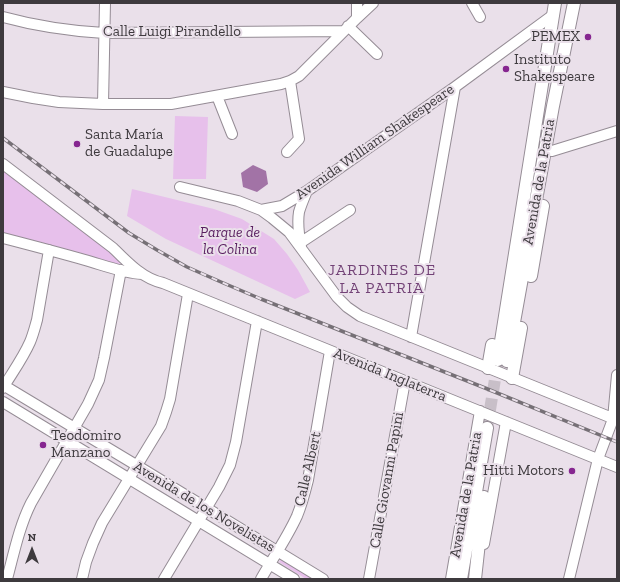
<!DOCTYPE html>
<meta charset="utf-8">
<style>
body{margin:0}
#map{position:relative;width:620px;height:582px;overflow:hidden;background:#eae0ea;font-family:"Zilla Slab",serif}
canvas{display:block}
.frame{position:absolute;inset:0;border:4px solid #3e3a3e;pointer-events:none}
.north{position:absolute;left:12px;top:530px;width:40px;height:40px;-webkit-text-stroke:3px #eae0ea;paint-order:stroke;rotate:0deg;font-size:11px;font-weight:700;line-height:16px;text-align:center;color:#3e3a3e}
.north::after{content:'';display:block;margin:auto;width:14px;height:18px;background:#3e3a3e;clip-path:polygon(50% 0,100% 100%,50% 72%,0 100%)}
</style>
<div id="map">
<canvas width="620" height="582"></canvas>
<div class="frame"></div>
<div class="north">N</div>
</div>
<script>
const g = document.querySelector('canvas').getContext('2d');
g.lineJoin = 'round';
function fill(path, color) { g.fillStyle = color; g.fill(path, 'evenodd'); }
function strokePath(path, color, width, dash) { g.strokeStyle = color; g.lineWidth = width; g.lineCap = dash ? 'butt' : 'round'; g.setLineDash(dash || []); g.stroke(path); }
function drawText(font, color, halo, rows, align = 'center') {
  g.font = font + ' "Zilla Slab",serif'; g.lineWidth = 4; g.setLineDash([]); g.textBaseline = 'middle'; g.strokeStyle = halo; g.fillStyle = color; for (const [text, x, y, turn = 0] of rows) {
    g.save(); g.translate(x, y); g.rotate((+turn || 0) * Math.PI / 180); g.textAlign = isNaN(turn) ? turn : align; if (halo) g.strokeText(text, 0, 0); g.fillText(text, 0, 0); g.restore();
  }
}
const green = new Path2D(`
 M175,116L208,117L206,179H173Z
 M3,170L121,260V263L117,265L102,261L3,233Z
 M132,189L214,209L242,219L274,239L287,254L298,270L310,292L295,299L166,239L127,216Z
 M283,557L318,579H306L279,562Z`);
const water = new Path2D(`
 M253,165L266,171L268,184L257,192L243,187L241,173Z`);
const majorTunnel = new Path2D(`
 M487,428L498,361`);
const minor = new Path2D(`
 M472,3L480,17
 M3,17C36,26 70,31 104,33L343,31
 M357,18V3
 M348,26L377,54
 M3,92L33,98L59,102L103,104H171L281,84L290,81L299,76L357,18L373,3
 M217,96L232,134
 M103,104L105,3
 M552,151L617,131
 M287,152L299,139L290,81
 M3,164L113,248C127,262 143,279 163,283L617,467
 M180,187L238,201L261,210L282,206L307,191L455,87L553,15
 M261,210L272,218L289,232L337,297L347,307L360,316L617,420
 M3,238C30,245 57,252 85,260C103,265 123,273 142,274
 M300,243L350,210
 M301,247C299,236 297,224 299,212C301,205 304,198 307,191
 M411,337L455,87
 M3,385L136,465L323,579
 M3,388C12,373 23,358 30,342C33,335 35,327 37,320L49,250
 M3,402L294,579
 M484,544L506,422
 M7,579C14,553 19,527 31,503L88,404L99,380L104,358L121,270
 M82,579L86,562L93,543L102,523L161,426L166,412L170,399L188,294
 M164,579L219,487L230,465L236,442L257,321
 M261,579C273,558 287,538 297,516C302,504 305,492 308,480L330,351
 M369,579L405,381
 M451,579L480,411
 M569,579L598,459L613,419L617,375`);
const major = new Path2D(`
 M531,276L543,206
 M498,360L555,3
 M507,361L553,106L574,3
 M488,368L492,345
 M512,378L521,328
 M461,579L487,428
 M475,579L484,497`);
const rail = new Path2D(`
 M3,138L129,233L157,250L187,267L221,282L261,299L485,388L617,442`);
const markers = [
 [588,37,4,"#862690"],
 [506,69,4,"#862690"],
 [77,144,4,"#862690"],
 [43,445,4,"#862690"],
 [572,471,4,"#862690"]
];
const streetNames = [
 ["Calle Luigi Pirandello",172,32],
 ["Avenida William Shakespeare",375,142,-35],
 ["Avenida de la Patria",539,182,-80],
 ["Avenida Inglaterra",390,375,22],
 ["Calle Albert",308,469,-77],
 ["Calle Giovanni Papini",387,480,-80],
 ["Avenida de la Patria",466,495,-80],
 ["Avenida de los Novelistas",204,507,31]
];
const poiNames = [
 ["PEMEX",580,37,"right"],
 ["Instituto",514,60],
 ["Shakespeare",514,77],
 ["Santa María",85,135],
 ["de Guadalupe",85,152],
 ["Teodomiro",51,436],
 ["Manzano",51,453],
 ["Hitti Motors",564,471,"right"]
];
const parkNames = [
 ["Parque de",230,233],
 ["la Colina",230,250]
];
const neighbourhoodNames = [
 ["JARDINES DE",382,270],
 ["LA PATRIA",382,288]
];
fill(green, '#e7c0eb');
fill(water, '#a273a6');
strokePath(majorTunnel, '#c8bfc8', 12, [12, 6]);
strokePath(minor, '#958c95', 12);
strokePath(major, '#958c95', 14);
strokePath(minor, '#fff', 10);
strokePath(major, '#fff', 12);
strokePath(rail, '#767076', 3.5);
strokePath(rail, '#eae0ea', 2, [6]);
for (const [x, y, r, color] of markers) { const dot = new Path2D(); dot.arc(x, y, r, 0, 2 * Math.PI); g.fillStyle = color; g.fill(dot); strokePath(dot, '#eae0ea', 1.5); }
drawText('15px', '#3e3a3e', '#eae0ea', streetNames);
drawText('15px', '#3e3a3e', '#eae0ea', poiNames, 'left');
drawText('italic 15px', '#591f60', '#eae0ea', parkNames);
g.letterSpacing = '1px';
drawText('16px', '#734377', '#eae0ea', neighbourhoodNames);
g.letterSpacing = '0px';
</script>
